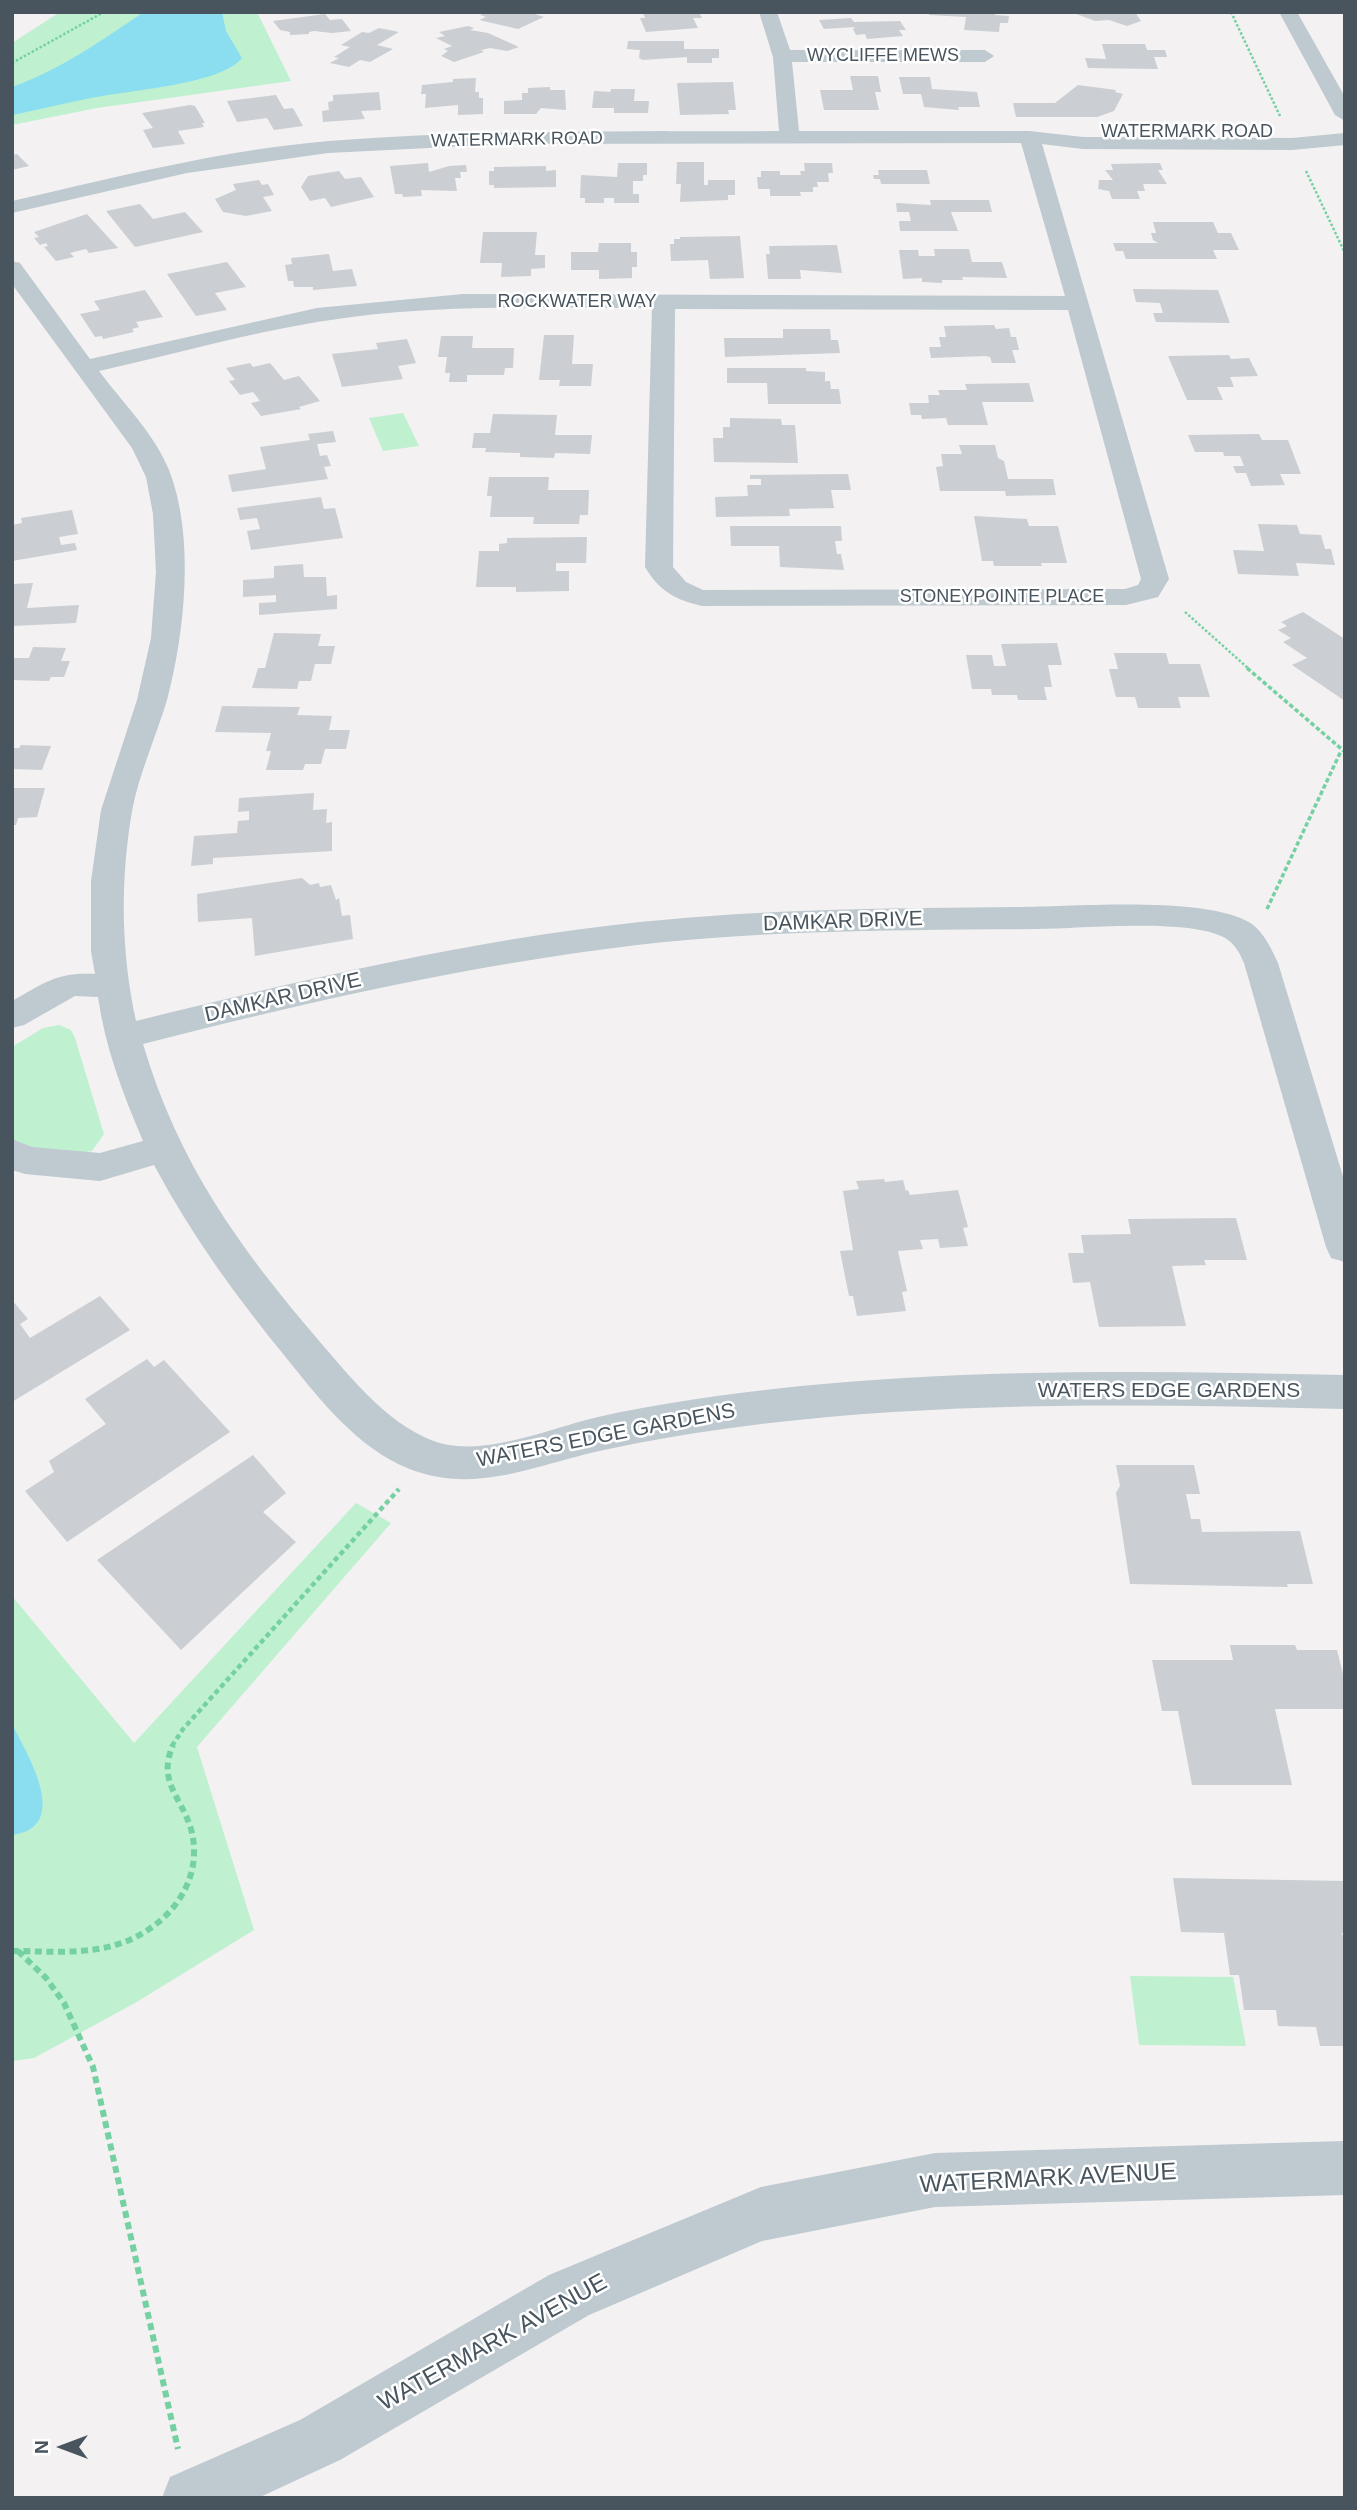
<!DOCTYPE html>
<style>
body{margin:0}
#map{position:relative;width:1357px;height:2510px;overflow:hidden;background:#f3f1f1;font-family:Helvetica,sans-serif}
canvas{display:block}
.frame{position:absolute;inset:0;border:14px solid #48555f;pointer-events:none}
.north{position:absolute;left:28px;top:2412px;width:70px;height:70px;-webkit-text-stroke:5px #fff;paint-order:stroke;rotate:270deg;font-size:19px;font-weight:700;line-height:28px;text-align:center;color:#48555f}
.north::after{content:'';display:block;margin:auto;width:24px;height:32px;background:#48555f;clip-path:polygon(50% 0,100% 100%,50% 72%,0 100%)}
</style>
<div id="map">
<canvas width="1357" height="2510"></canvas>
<div class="frame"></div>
<div class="north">N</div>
</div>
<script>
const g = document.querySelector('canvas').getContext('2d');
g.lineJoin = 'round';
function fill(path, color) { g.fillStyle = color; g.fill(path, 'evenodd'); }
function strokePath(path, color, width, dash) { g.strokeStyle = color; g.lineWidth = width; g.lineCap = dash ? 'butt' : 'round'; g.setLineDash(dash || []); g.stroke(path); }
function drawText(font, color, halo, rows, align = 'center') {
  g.font = font + ' Helvetica,sans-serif'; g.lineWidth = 5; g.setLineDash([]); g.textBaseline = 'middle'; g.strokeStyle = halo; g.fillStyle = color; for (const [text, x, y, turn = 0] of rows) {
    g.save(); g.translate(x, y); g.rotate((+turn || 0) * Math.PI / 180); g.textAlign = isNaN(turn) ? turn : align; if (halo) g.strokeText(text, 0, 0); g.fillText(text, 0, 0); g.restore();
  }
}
const green = new Path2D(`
 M60,12H257L291,81L97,108L12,125V43Z
 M403,413L419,446L383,451L369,418Z
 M59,1025L71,1030L75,1038L104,1134L92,1151C67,1156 33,1153 12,1139V1047L43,1028Z
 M356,1503L391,1523L197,1747L254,1930L135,2003L34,2058L12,2061V1596L134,1743Z
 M1130,1976L1233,1977L1246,2046L1139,2045Z`);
const water = new Path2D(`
 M144,12H222L226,31L242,58C223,83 135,90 103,96C72,101 42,109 12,115V87C60,70 102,40 144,12Z
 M12,1724C27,1754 73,1827 12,1835Z`);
const building = new Path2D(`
 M488,12H529L544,17L518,29L479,20L486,17L480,15Z
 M655,12H699L702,18H693L698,28L646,32L640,18H645L643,13Z
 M929,12H996L995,15L1009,16L1008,23H1000L999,32L964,30L966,17L929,15Z
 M1071,12H1135L1141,21L1127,26L1109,20L1095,21Z
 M325,14L330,20L342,19L351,31L332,33L314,31L309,32V34L290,35V32L280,30L273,21Z
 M851,18L854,22L900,21L906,30H899L903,36L867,39L865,34L856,35L853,29L855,27L824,29L819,20Z
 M468,26L474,28L470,30L488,33L519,47L507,51L490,48L481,50L484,52L454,62L441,56L448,51L444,49L452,46L436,38L445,36L439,32Z
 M379,28L399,32L377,45L393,49L370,62L360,60L349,67L330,63L339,58L334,57L350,47L341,45L362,32L369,33Z
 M628,41H684V49H719V58H712V63H687V57L643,60L639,58L640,50L627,49Z
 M1102,44H1145L1147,50H1165L1167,57H1154L1158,69L1088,68L1085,58L1106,59Z
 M850,76H878L881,92H875L879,110H824L820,90H853Z
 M899,77H930L932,89L977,92L980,107H958L959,110L924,107L921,94H903Z
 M476,78L475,92H479V98H483V114L458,115V105L425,108L426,94H421L422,85L453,82V79Z
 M733,82L736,110H728L729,114L680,115L677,83Z
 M1078,85L1116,90L1115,92L1123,94L1114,111L1097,117H1016L1013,103H1055Z
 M550,87V90H565L566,110L541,108L536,114H504V101L522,100V93H528V88Z
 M611,89H635L634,101H649L648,113H614V108H592L594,91L610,92Z
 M379,92L381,110L361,111L365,119L323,122L322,111L329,110L328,102L333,101V95Z
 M276,95L284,109L293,108L303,126L274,130L267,118L237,122L227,101Z
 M190,105L195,106L205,123H202L204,127L178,131L185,144L153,148L143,130L153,128L142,113Z
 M17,154L29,166L12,170V155Z
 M677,162H704V185H708V180H735V195H728V200L680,202L681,184H676Z
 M428,163L429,172L449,166L466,165L467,172H460L461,178H455L457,191L421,190L422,196L403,197L402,194H395L390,166Z
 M618,163H647V175H643V181H633V194H639V203H614V198H604V203H585V198H580L581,175L617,177Z
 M804,163H832L833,173H828L829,182H817L818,187H813V192H800L801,196H770V189H758L757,177H761V171H780V175H801L800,171H805Z
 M1160,163L1163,170H1158L1167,184H1143L1145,191H1137L1140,199H1112L1109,191L1098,189L1099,180H1113L1105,170H1113L1111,164Z
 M546,166V171L556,170V187L494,188V185H489V171H494V167Z
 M878,170H927L930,184H881L880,179H874L873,175H879Z
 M339,171L345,179L361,177L374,197L331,207L325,198L310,201L301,187L308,176Z
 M259,180L262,185L268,184L274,195L263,197L272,211L246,216L223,212L215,199L236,190L233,184Z
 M930,200H989L992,212H951L958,231H900L899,221H911L909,212H897L896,203L931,205Z
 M140,204L153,219L185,212L203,232L135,247L106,211Z
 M87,214L118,248L89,253L86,249L70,253L74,257L56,261L44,247L48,246L46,243L40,245L34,238L39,237L34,232Z
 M1153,222H1213L1218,233H1231L1239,250H1213L1217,259H1126L1123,251H1116L1113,243H1158L1153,240L1151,233H1156Z
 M483,232H537L535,255H545V268L531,269V276L501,277L502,263H480Z
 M740,236L744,278L710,279L708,260L671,261L670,244H674V239H680V237Z
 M599,243H631V252H637V267H632V278L599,279V270H571V252H598Z
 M837,245L842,273L800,270L801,279H768L766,254H770L769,246Z
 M934,249H969L972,262H1002L1007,278L962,277L963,280H942V283L922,282V278L903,279L899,250H918L919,256H935Z
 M329,254L333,271L352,269L357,286L313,290V287H294L293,281H288L285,265L292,264L291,258Z
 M227,262L246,287L215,293L227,310L196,316L167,274Z
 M1133,289L1218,290L1230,323L1156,322L1153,313H1163L1160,303L1136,302Z
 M145,290L163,317L136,322L139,327L132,329L134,332L103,339L102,336L95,337L80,314L100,310L94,301Z
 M994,325L996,329L1009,328L1011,337H1016L1019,350H1012L1016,363H992L990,357L986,356L931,358L929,347H941L939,337H946L944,326Z
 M783,329H830L831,340H838L840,353L725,357L724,338H783Z
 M544,335H574L572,364H593L591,386H559L560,380H539Z
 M441,336H473L472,348H514L513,368H505L504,375H467V382H449L450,373H445L447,357H438Z
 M407,339L416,363L398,366L403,379L342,387L332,354L378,349L376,343Z
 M1229,355L1231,359L1249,358L1258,376L1230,377L1234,387H1217L1223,400H1187L1168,356Z
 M250,363L253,367L270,363L284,380L299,376L320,401L299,407L301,409L261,416L251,403L260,401L253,392L240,395L229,381L235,380L226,368Z
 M727,368H806V371L825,372V381H830L831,389H839L841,404H768L767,383H727Z
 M1029,383L1034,402H982L988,425H948L946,418L922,419L921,415H911L909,403H929L928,395H940L938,390H967L965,384Z
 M493,414L557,415L555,435H592L590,454L555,453L554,458L520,457V453L485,452L486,448H472L474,433H490Z
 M730,418L781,419L782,425H795L798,463L714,462L713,438H723V427H730Z
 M333,431L336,442L317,444L320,456L327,455L331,466L324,467L328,479L232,492L228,475L266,469L260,447L310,440L308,434Z
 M1259,434L1262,440H1288L1301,474H1280L1285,485L1251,486L1246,473H1236L1233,466H1244L1240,456H1224L1223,452H1195L1188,435Z
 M959,445H995L998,458L1004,461L1008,479H1053L1056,495L1006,496L1005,491H940L936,467L943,466L941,454H962Z
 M848,474L851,490H831L834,508L789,509L790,516L716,517L715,497L748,496L747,485H761V479H750V475Z
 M489,477H549L548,490H589L588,515H580L579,524H533L534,517H490L492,496H487Z
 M321,497L324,509L335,508L343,538L251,550L247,531L260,529L257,518L240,520L237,508Z
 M72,510L78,534L59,537L61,545L75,543L77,550L12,561V525L22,523L21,518Z
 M974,516L1027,519L1029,526H1058L1067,563H1041L1042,566H994L993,561H982Z
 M1258,524L1297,525L1300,534L1321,535L1325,549H1331L1335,565L1296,563L1299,576L1238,574L1233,550L1264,551Z
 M730,526H841L842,541H835L837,554H841L844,570L780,567L779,546H731Z
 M587,537L586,563H556V571H569V591L516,592V587H476L479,551H499V544L507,543V538Z
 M303,564L304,577H326L327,596L337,595V609L259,615V603L276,602V595L243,597V580L274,578V566Z
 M33,583L27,608L79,605L76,623L12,626V584Z
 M1303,612L1345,639V701L1292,665L1307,658L1283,642L1291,638L1278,630L1287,626L1281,622Z
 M274,633L321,634L318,646H335L331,664H315L311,681H299L297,689L252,688L258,668H265Z
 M1057,643L1062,665H1048L1052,687H1044L1047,700H1018L1017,695H992L991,689H972L966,655H992L994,666H1006L1001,644Z
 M33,647L66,648L61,661H70L64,677H51L49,681L12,680V658H29Z
 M1114,653H1166L1169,664H1200L1210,697H1178L1181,708H1138L1135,697H1116L1109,669H1118Z
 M222,706L300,707L297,715L332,716L329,730H350L346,749H325L321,764H305L303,770H266L271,751H266L271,733L215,732Z
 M21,745L51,746L42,770L12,769V748H19Z
 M12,788H45L37,817L18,818L16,825H12Z
 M314,793L313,810L327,809L326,823L332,822V851L213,858V864L191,866L194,836L237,833L238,821L249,820V811L238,812L239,798Z
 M302,878L310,885L319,883L320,887L331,885L336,900L339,898L342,916L350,915L353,939L255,956L252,918L198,922L197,894Z
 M884,1179L885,1182L903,1180L906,1191L908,1190L910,1195L958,1190L968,1227L963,1228L968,1246L940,1248L938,1239L920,1240L923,1249L898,1251L907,1291L902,1292L906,1311L857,1316L853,1296H849L840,1251L853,1250L843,1191L859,1189L856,1181Z
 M1236,1218L1247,1260H1204L1206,1265L1172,1266L1186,1326L1099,1327L1090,1282L1073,1283L1068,1253H1084L1081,1235L1131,1234L1128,1219Z
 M100,1296L130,1330L12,1402V1300L28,1319L20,1324L30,1338Z
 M147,1359L154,1367L164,1360L230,1432L67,1542L25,1491L54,1472L49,1461L106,1424L85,1399Z
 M253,1455L286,1493L263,1512L296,1542L181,1650L97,1560Z
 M1116,1465H1194L1200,1494H1186L1191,1519H1200L1202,1532L1300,1531L1313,1584H1287L1288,1587L1130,1584L1116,1493L1120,1486Z
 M1230,1645H1295L1297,1650H1337L1345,1682V1709H1275L1292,1785H1192L1178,1711H1162L1152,1660H1233Z
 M1173,1878L1345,1881V1933H1342L1345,1946V2046H1320L1316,2027L1278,2026L1276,2010H1244L1239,1975H1230L1224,1933L1181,1932Z`);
const pathFar3 = new Path2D(`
 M1231,12L1280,116
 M12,63L104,12
 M1306,171L1345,253
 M1185,612L1249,669`);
const pathFar2 = new Path2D(`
 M1247,668L1345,752
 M1267,909L1341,751`);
const pathFar1 = new Path2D(`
 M172,1746L183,1729L399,1489`);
const path = new Path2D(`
 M12,1951C42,1951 74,1954 103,1948C158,1938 207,1888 191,1829C181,1796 157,1782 173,1745
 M18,1951L46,1978L64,2003L93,2067L178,2449`);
const minor = new Path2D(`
 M759,12H777L790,50H985L994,56L985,62H792L799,131H1029L1083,137L1292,138L1345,133V145L1292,150L1083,149L1042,144L1169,579L1158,597L1126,605L702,606C676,600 659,591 645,567L652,308C541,308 428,303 317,322C244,334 171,355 99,371C122,402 154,433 169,470C195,536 185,633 167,700C156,737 139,773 132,811C120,881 121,952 136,1021C302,980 470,940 640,922C766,909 892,908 1018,907C1073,907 1208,895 1252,924C1264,933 1272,950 1278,963L1345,1183V1262L1331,1258L1326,1247L1244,963C1240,954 1236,946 1228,940C1196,917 1080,929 1038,929C904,930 770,930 637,945C470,965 306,1002 143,1044C179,1165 239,1247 320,1342C351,1378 386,1422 431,1440C479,1460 550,1428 598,1417C628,1410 659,1405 690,1400C905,1367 1127,1370 1345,1375V1409C1102,1403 843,1399 604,1450C537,1464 475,1496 407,1468C357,1447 321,1401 288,1360C237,1298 192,1236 154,1165L100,1181L25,1174L12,1170V1139L32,1147L100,1153L143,1141C123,1094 105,1047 98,997L75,996L24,1025L12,1028V1001C45,983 56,972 95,974L91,951V881L101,810L137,700L151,638L156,572L153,514L146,477L132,448L12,284V261L20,263L90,359L317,308L463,294L1065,296L1021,143L510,144L328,153L187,173L12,213V201C117,177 222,150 329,141C479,129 630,132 779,131L773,57ZM675,309L1068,310L1141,579L1138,585L1125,589L703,590L686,582L673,567Z
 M1279,12H1297L1345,97V121L1335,115Z
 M1345,2141V2195L935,2207L762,2241L589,2315L340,2460L258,2498H162L170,2477L300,2420L549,2275L761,2187L935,2153Z`);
const farStreetnames = [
 ["WYCLIFFE MEWS",883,56],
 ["WATERMARK ROAD",1187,132],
 ["WATERMARK ROAD",517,140,-1],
 ["ROCKWATER WAY",577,302],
 ["STONEYPOINTE PLACE",1002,597]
];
const streetNames = [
 ["DAMKAR DRIVE",843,922,-2],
 ["DAMKAR DRIVE",283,998,-13],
 ["WATERS EDGE GARDENS",1169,1391],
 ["WATERS EDGE GARDENS",606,1436,-11]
];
const nearStreetnames = [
 ["WATERMARK AVENUE",1048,2179,-3],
 ["WATERMARK AVENUE",493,2343,-29]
];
fill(green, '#bff1d1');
fill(water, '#8bdef0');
fill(building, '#cbced3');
strokePath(pathFar3, '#75d1a1', 2.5, [2.5, 2]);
strokePath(pathFar2, '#75d1a1', 3.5, [4.5, 2.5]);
strokePath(pathFar1, '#75d1a1', 4.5, [5, 3.5]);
strokePath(path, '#75d1a1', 6, [7, 4.5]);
fill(minor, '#bec9d0');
drawText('18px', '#48555f', '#fff', farStreetnames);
drawText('21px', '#48555f', '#fff', streetNames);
drawText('24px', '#48555f', '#fff', nearStreetnames);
</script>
